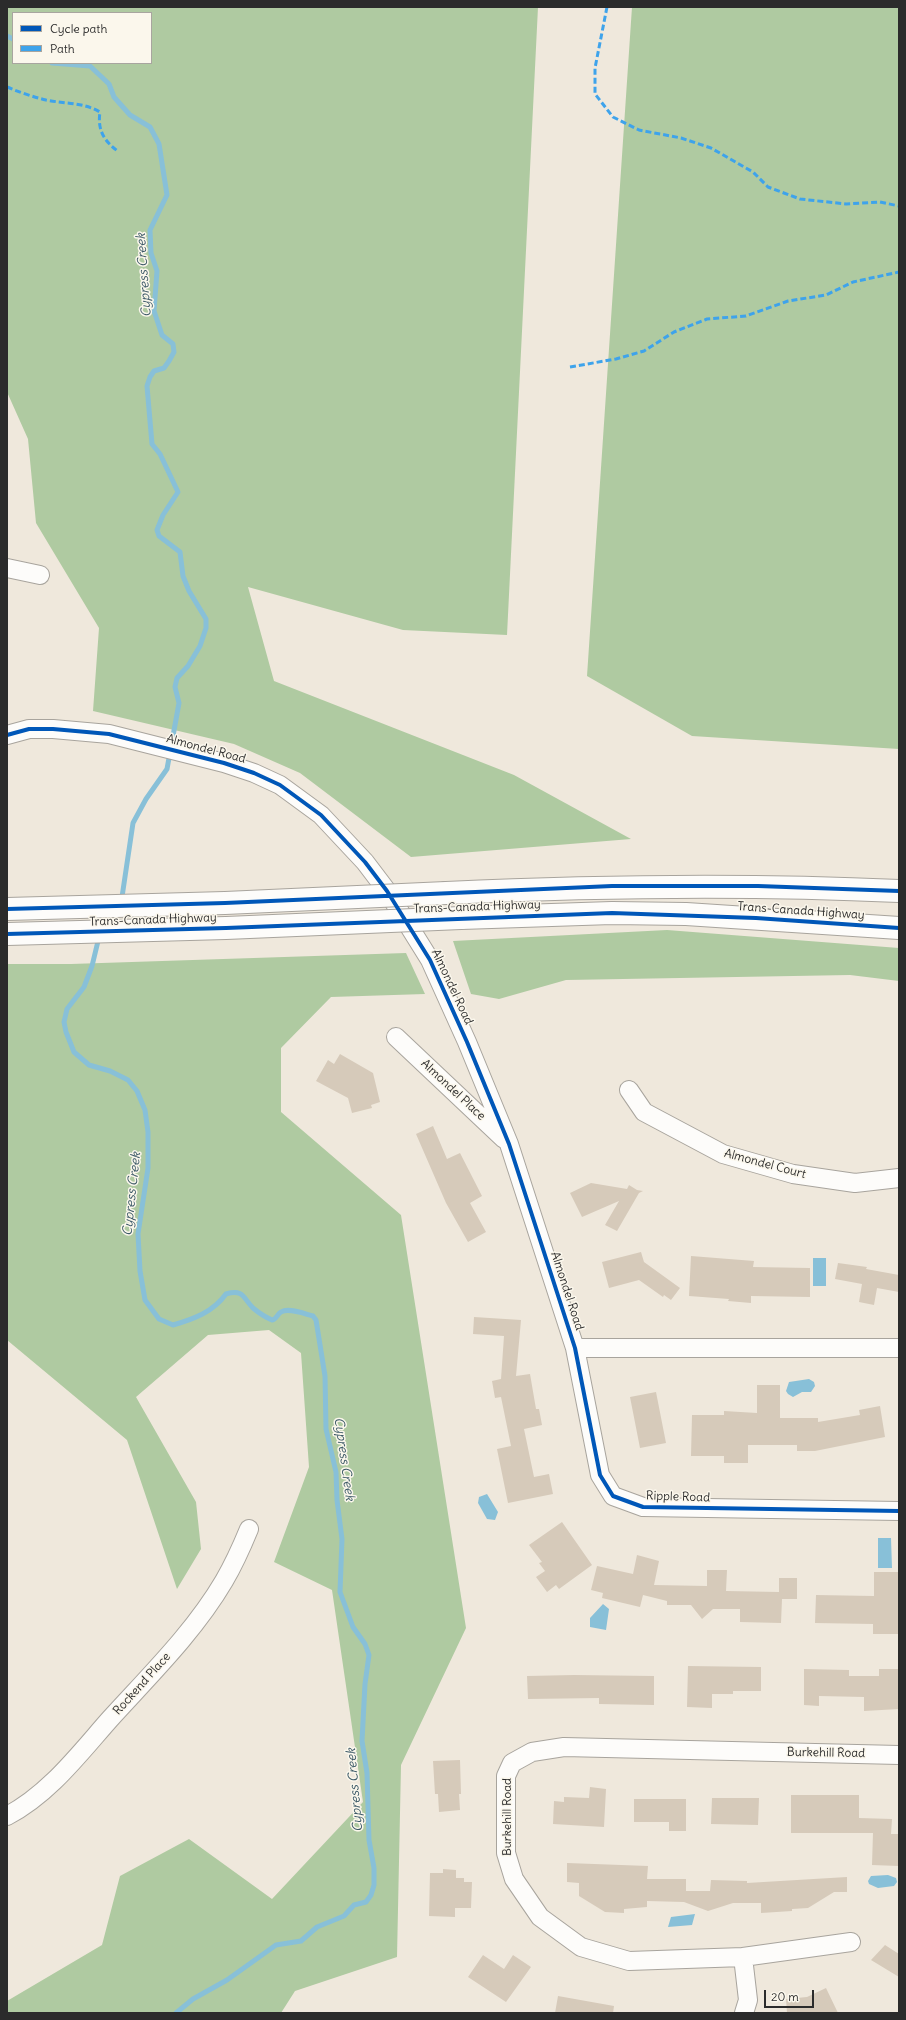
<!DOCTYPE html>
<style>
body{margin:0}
#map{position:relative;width:906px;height:2020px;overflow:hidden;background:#efe8dc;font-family:Delius,sans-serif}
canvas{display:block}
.frame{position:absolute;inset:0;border:8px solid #2b2b2b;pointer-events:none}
.legend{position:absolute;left:12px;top:12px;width:140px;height:52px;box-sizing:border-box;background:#fbf7ec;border:1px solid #a8a59f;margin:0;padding:5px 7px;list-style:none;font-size:12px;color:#2b2b2b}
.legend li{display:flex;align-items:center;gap:8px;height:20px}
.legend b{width:20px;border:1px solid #a8a59f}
.scale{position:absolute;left:764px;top:1990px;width:50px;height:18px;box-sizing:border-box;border:2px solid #2b2b2b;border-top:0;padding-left:5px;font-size:12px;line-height:14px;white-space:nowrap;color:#2b2b2b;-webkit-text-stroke:3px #fbf7ec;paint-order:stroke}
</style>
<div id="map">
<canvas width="906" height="2020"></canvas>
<div class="frame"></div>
<ul class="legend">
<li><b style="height:5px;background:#0057b8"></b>Cycle path</li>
<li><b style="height:5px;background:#3ea3eb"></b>Path</li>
</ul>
<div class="scale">20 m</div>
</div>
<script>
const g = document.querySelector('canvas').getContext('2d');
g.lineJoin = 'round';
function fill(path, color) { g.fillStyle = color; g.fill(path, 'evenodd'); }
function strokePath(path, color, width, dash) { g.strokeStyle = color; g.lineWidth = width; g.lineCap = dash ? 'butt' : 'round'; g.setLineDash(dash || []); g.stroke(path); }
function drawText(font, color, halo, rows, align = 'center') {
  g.font = font + ' Delius,sans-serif'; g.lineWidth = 3; g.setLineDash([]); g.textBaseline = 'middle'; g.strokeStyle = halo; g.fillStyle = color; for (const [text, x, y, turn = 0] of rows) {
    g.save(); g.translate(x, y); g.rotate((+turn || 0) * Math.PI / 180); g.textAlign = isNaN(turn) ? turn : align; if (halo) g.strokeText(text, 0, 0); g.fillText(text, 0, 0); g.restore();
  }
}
const forest = new Path2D(`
 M7,7H538L507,635L403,630L248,587L274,681L514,775L631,839L411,857L300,773L234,744L93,711L99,628L36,523L28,439L7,392ZM13,13H151V63H13Z
 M632,7H899V749L692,736L587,676Z
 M667,930L899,948V981L850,975L566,980L499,999L471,994L453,941Z
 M406,953L425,994L331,997L281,1048V1112L401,1215L466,1628L401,1765L397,1957L295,1991L281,2013H7V2001L102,1945L120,1876L189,1839L272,1899L363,1802L332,1590L274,1562L309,1467L301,1353L269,1330L208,1335L136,1397L196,1502L201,1549L177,1589L127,1440L7,1340V964H71Z`);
const water = new Path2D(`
 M813,1258H826V1286H813Z
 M809,1379L814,1382L815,1386L811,1392H802L793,1397L788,1394L786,1391L789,1382Z
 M487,1494L498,1512L495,1520L487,1519L478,1503L479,1497Z
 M878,1538H891L892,1568H878Z
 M603,1604L609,1609L606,1630L590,1627V1618Z
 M888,1875L896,1878L897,1882L894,1886L878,1888L869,1884L868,1881L871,1876Z
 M695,1914L692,1925L668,1927L671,1917Z`);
const stream = new Path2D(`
 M7,36L13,39
 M52,63L90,66L109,84L114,97L130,115L150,127L159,144L167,195L150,230L151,253L157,271L154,311L162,335L173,344L174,352L169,361L164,368L154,371L150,377L147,386L152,444L160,454L178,492L163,515L157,530L159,536L180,552L183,576L189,591L206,619V628L200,646L188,666L177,678L175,687L179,703L167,769L146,799L133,823L122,897L120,901
 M99,937L92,966L84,987L67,1009L64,1022L66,1032L74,1052L89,1065L110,1071L128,1080L137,1091L145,1110L148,1132V1168L138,1234L140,1271L145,1300L159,1319L173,1325C194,1319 213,1312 226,1294C244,1289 243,1298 253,1308C259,1313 265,1317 272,1320C277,1319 277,1314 281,1312C289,1307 305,1314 313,1316L316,1320L325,1376L326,1429L336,1472L337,1500L342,1539L340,1592L353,1627L365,1644L369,1655L365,1684L362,1741L367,1773L369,1840L374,1868V1885L371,1895L366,1902L354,1905L344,1916L317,1927L301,1941L276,1945L227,1980L193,1999L176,2013`);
const building = new Path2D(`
 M340,1054L373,1073L380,1102L371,1105L372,1108L352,1113L348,1098L316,1081L328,1060L334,1064Z
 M433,1126L447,1159L460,1153L482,1196L470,1203L486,1232L468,1242L446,1203L416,1134Z
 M591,1183L627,1189L629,1185L637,1190L643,1191L639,1193L617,1231L605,1225L619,1201L582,1217L570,1193Z
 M641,1252L644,1262L680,1288L671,1300L664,1295L663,1297L639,1280L609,1288L602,1262Z
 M691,1256L754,1261L753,1267L810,1268V1297L751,1296V1303L728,1301L729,1299L689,1296Z
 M838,1263L867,1267L866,1269L899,1275V1292L877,1288L874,1305L859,1302L862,1284L835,1279Z
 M474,1317L521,1320L516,1376L530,1374L536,1409H539L542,1425L524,1429L534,1477L549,1474L553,1494L508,1503L497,1449L511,1446L501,1397L495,1398L492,1381L501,1379L504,1336L473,1334Z
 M757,1385H780V1418H818V1422L860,1415L859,1410L880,1406L885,1437L815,1451H797V1445H748V1463H724V1456H691L692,1415H724V1411L757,1413Z
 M656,1392L666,1443L640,1448L630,1397Z
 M562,1522L592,1565L559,1589L556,1585L547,1592L536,1577L545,1571L539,1563L542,1562L529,1545Z
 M637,1555L659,1561L654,1585L707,1586V1570H727L726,1591L779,1592V1578H797V1599H782L781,1623L740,1622V1609H713L702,1619L691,1605H667V1601L643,1595L640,1607L602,1598L603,1593L591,1590L597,1566L633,1574Z
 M874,1572H899V1634H873V1624L815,1623L816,1595L874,1596Z
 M688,1666L761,1667V1691H733V1694H712V1708L687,1707Z
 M804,1669L849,1670V1676H879V1669H899V1709L864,1711V1697L819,1696V1706L804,1705Z
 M574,1675L654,1676V1705L599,1704V1698L528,1699L527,1676Z
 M460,1760L461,1794H459L460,1810L439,1812L438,1794H435L433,1761Z
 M590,1787L606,1789L604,1827L553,1824L554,1801L564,1802V1797L589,1798Z
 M791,1795H859V1818L892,1819L891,1834H899V1866L872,1865L873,1833H791Z
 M712,1798H759L758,1825L711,1824Z
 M634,1799H686V1831H669V1822H634Z
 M567,1863L648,1866L647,1879H686V1891H710L711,1880L747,1881V1883L847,1877V1892H834L808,1908L792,1909V1911L761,1913V1903H733L708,1911L684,1902L647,1901V1907L624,1909V1913L605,1912L579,1896V1883L567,1882Z
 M443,1869L456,1870V1878H464V1882H472L471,1908H455V1917L429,1916L430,1873H443Z
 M885,1945L899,1954V1977L871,1960Z
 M483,1955L504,1969L513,1955L531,1967L506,2002L468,1977Z
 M826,1988L838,2013H787L786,1999L807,1997Z
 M558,1996L614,2006L613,2013H555Z`);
const minor = new Path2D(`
 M7,568L40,575
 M7,735L29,729H53L109,734L224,763L254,773L280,785L321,815L365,862L387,891L430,960L467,1042L509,1144L575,1348L600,1475L613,1496L643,1507L899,1511
 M396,1037L504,1139
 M629,1090L644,1112L723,1154L793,1174L855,1183L899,1178
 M575,1348H899
 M7,1816C49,1794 79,1754 110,1719C150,1675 194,1632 224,1581C234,1564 242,1546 249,1529
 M743,1957L851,1942
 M744,2013L748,2000L743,1957L629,1961L581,1947L540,1917L514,1879L506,1853V1776L512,1763L532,1752L564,1747L899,1755`);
const highway = new Path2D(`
 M446,893C597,886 748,884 899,891
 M461,918L612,913L686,914L899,928`);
const highwayBridge = new Path2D(`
 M7,909L225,903L446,893
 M7,934L226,928L461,918`);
const quiet = new Path2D(`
 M607,7L595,68V94L613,117L639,130L681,138L711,148L753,172L768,187L800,199L846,204L880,202L899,206
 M7,87C19,92 33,97 46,100C65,104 83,102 100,112C97,131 105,142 119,152
 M570,367L616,359L644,351L674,332L707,319L746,316L788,301L826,295L853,282L899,272`);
const cycleway = new Path2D(`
 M7,735L29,729H53L109,734L224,763L254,773L280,785L321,815L365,862L387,891L430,960L467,1042L509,1144L575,1348L600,1475L613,1496L643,1507L899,1511
 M7,909L225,903L612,886H758L899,891
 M7,934L226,928L612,913L756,918L899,928`);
const streetNames = [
 ["Almondel Road",206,749,15],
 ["Trans-Canada Highway",477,907,-2],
 ["Trans-Canada Highway",801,911,4],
 ["Trans-Canada Highway",153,920,-2],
 ["Almondel Road",452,987,65],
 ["Almondel Place",453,1090,43],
 ["Almondel Court",765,1164,15],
 ["Almondel Road",567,1291,72],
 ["Ripple Road",678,1497,2],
 ["Rockend Place",142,1684,-48],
 ["Burkehill Road",826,1753,1],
 ["Burkehill Road",508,1817,-90]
];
const waterNames = [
 ["Cypress Creek",144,275,-94],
 ["Cypress Creek",132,1194,-84],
 ["Cypress Creek",344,1459,82],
 ["Cypress Creek",355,1790,-95]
];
fill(forest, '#afcaa1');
fill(water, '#88c0d8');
strokePath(stream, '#88c0d8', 5);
fill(building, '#d6caba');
strokePath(minor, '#a8a49d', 20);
strokePath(highway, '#a8a49d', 24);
strokePath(minor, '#fdfcfa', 18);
strokePath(highway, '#fdfcfa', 22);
strokePath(highwayBridge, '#a8a49d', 24, []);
strokePath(highwayBridge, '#fdfcfa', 22);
strokePath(quiet, '#3ea3eb', 3, [6, 3]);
strokePath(cycleway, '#0057b8', 4);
drawText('12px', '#2b2b2b', '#fbf7ec', streetNames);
drawText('italic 13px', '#3c5967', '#fbf7ec', waterNames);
</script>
